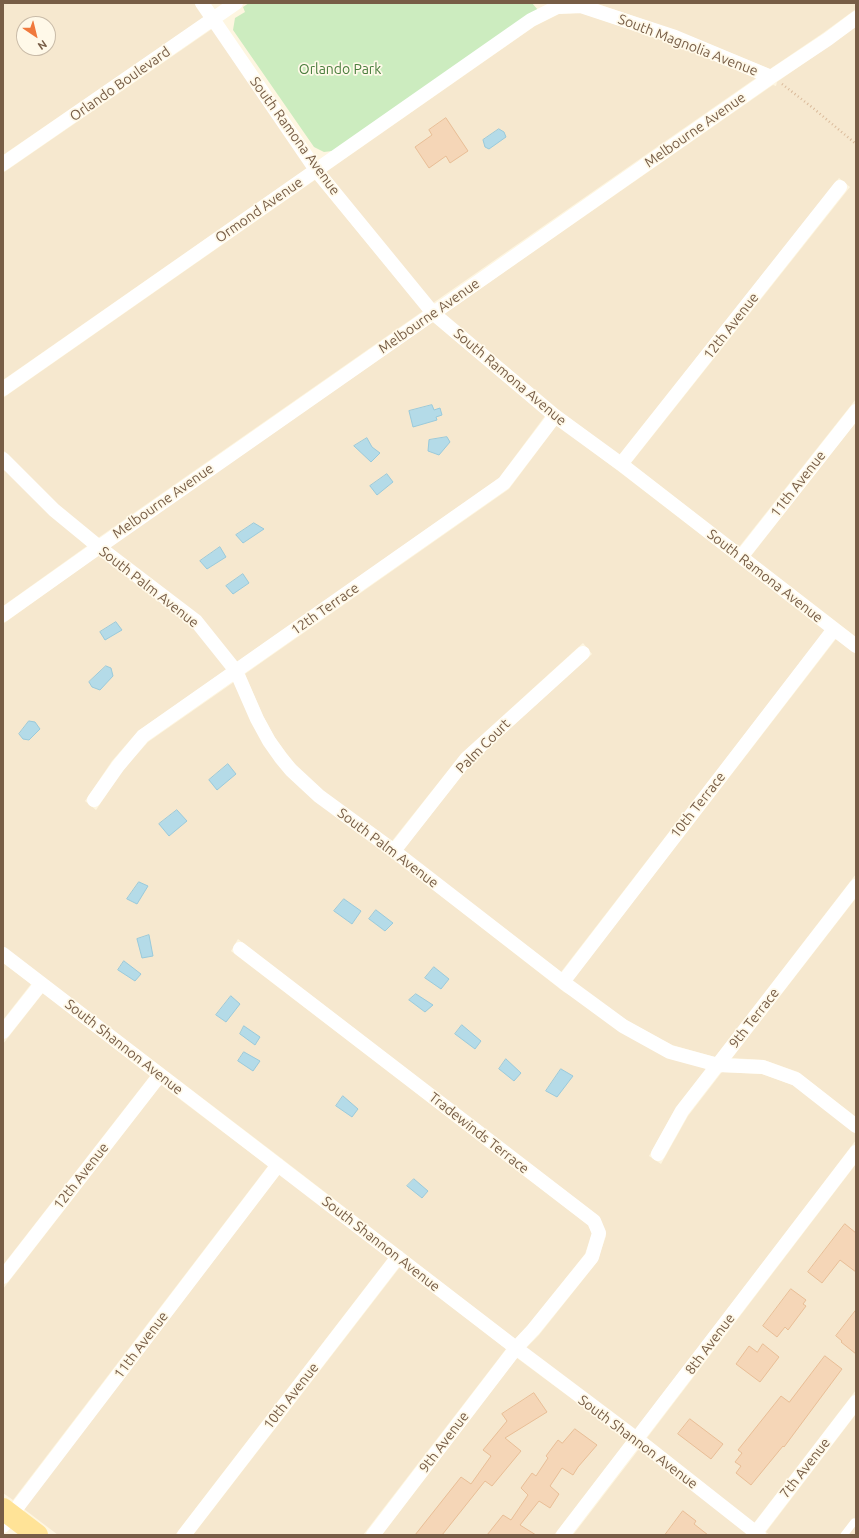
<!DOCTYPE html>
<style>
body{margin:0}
#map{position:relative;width:859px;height:1538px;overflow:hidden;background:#fef6e1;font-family:Ubuntu,sans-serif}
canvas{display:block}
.frame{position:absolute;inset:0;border:4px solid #775d46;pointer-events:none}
.north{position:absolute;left:16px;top:16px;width:40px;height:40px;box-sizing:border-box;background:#fff9e9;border:1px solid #c9bba8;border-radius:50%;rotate:145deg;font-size:11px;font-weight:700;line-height:16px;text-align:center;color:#775d46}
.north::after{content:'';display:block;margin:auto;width:14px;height:18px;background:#f0793d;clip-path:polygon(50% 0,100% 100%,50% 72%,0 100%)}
</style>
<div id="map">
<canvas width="859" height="1538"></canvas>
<div class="frame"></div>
<div class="north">N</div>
</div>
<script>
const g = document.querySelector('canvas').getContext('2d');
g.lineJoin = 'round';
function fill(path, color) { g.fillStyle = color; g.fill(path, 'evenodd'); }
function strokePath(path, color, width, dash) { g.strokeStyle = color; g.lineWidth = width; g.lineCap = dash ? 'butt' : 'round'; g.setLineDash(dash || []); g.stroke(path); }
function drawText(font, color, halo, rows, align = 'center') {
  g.font = font + ' Ubuntu,sans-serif'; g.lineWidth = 3.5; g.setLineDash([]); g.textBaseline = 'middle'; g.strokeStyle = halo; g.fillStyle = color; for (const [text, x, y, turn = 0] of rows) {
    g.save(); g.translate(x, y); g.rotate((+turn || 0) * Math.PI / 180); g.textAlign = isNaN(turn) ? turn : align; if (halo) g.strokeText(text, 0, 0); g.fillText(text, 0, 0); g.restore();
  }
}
const residential = new Path2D(`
 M3,3H194L204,17L3,155ZM24,24H48V48H24Z
 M595,3H856V9L823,33L770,69L677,31Z
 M581,13L674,44L756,78L433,303L326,172L535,26L559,14Z
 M856,27V399L739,547L631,463L850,187L839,178L619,455L559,410L444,314L773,85L776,86L777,82Z
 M212,29L307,168L3,380V173Z
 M315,180L423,311L98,538L58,505L3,450V398Z
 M433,322L545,416L499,478L237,662L110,547Z
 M856,422V637L751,556Z
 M557,425L617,470L825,630L561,972L403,850L471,764L592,654L583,643L462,753L392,841L323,791L296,766L275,738L263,716L245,674L509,489Z
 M3,468L87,546L3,606Z
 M99,555L192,626L227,669L138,731L112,761L85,801L96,810L123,770L148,742L234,682L287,775L315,801L390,856L564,992L706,1069L676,1107L649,1156L661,1164L688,1116L722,1072L762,1074L793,1085L856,1134V1140L635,1430L526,1348L539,1335L597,1262L606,1236L605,1230L597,1215L238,939L231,951L588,1225L592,1233L585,1254L528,1325L515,1339L277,1155L3,946V624Z
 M836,639L856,654V874L715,1057L672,1045L626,1020L572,981Z
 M856,898V1117L798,1072L764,1060L732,1058Z
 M3,963L31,984L3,1020Z
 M43,993L150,1076L3,1265V1044Z
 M161,1085L268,1166L13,1500L3,1493V1289Z
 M856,1164V1390L754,1523L647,1438Z
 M280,1174L388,1258L175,1535H58L24,1509Z
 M400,1267L506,1349L363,1535H193Z
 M517,1358L627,1440L554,1535H382Z
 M856,1414V1535H770L766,1532Z
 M639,1449L746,1533L745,1535H573Z`);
const green = new Path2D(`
 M249,3H532L538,10L340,150L324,152L314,147L233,30L235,18L245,12L243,7Z`);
const water = new Path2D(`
 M499,129L504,132L506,137L489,149L485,147L483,140Z
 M432,405L434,410L440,408L442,415L436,417L437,420L413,427L409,411Z
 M447,437L450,442L439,455L428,451L429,440Z
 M367,438L372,447L380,453L371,462L354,446Z
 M387,474L393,482L377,495L370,486Z
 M254,523L264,529L243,543L236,535Z
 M220,547L226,557L207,569L200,561Z
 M243,574L249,583L233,594L226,586Z
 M116,622L122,630L105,640L100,632Z
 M106,666L111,668L113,676L100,690L92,687L89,682Z
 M29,721L35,722L40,729L29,740L23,739L19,734Z
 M228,764L236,774L217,790L209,780Z
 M177,810L187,821L169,836L159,824Z
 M139,882L148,886L137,904L127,899Z
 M344,899L361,911L352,924L334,911Z
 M376,910L393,923L385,931L369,919Z
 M149,935L153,956L142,958L137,939Z
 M124,961L141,974L135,981L118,970Z
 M434,967L449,979L441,989L425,978Z
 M416,994L433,1005L425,1012L409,1000Z
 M231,996L240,1004L226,1022L216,1015Z
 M462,1025L481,1041L475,1049L455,1034Z
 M244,1026L260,1037L255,1045L240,1034Z
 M244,1052L260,1061L253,1071L238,1061Z
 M506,1059L521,1073L514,1081L499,1069Z
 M561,1069L573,1076L557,1097L546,1091Z
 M343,1096L358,1109L352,1117L336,1106Z
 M414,1179L428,1191L422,1198L407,1186Z`);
const building = new Path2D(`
 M446,118L468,151L450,163L446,156L429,168L415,147L432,135L429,130Z
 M845,1224L856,1233V1272L840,1260L822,1283L808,1272Z
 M791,1289L806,1300L803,1304L806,1306L788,1330L785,1327L777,1337L763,1326Z
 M856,1310V1354L841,1342L842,1341L836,1336Z
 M763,1344L779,1357L760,1382L736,1364L749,1346L757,1352Z
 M825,1356L842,1369L784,1447L783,1446L751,1485L736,1473L741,1466L735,1462L742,1453L738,1450L781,1396L789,1402Z
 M534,1393L547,1412L505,1438L521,1451L492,1486L485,1481L442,1535H415L461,1477L471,1484L491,1456L483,1450L507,1421L502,1414Z
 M690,1419L723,1444L711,1459L678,1434Z
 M575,1429L597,1445L578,1467L573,1475L562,1468L550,1486L559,1494L550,1508L539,1501L520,1525L536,1535H487L503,1515L511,1520L528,1495L521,1488L532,1473L536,1476L548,1458L546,1456L558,1440L562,1443Z
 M683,1511L696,1521L694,1524L708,1535H665Z`);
const path = new Path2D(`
 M782,84L813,108L856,144`);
const lane = new Path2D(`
 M844,1535L854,1522`);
const street = new Path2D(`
 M202,3L316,170L433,313L555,416L621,464L856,646
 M3,164L236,3
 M3,389L531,20L557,7L581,6L675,37L771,77
 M3,459L54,510L99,547L196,621L236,671L257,719L269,741L281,758L291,770L319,796L394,851L563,982L623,1026L670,1052L718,1065L763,1067L796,1079L856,1126
 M621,464L840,187
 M741,557L856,411
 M3,615L99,547L771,77L828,39L856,18
 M94,800L118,766L143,736L504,483L555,416
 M394,851L466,759L583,653
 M240,949L594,1221L599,1233L592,1257L533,1330L516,1348L373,1535
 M3,954L516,1348L637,1439L759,1535
 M563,982L834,629
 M3,1032L41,984
 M658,1154L682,1111L856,886
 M3,1277L160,1075
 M3,1526L278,1165
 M184,1535L398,1257
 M563,1535L856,1152
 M754,1535L856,1402`);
const primary = new Path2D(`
 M3,1509L37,1535`);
const streetNames = [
 ["South Magnolia Avenue",688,45,21],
 ["Orlando Boulevard",120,84,-35],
 ["Melbourne Avenue",695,130,-35],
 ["South Ramona Avenue",295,136,54],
 ["Ormond Avenue",259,210,-35],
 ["Melbourne Avenue",429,316,-35],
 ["12th Avenue",731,326,-52],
 ["South Ramona Avenue",510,377,40],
 ["11th Avenue",798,484,-52],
 ["Melbourne Avenue",163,501,-35],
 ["South Ramona Avenue",765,576,38],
 ["South Palm Avenue",149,587,38],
 ["12th Terrace",325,609,-35],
 ["Palm Court",483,746,-45],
 ["10th Terrace",698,805,-52],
 ["South Palm Avenue",388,848,37],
 ["9th Terrace",754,1018,-52],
 ["South Shannon Avenue",124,1047,38],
 ["Tradewinds Terrace",479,1133,38],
 ["12th Avenue",81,1176,-52],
 ["South Shannon Avenue",381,1244,38],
 ["8th Avenue",710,1344,-53],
 ["11th Avenue",141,1345,-53],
 ["10th Avenue",291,1396,-52],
 ["9th Avenue",444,1442,-53],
 ["South Shannon Avenue",638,1442,37],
 ["7th Avenue",805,1468,-52]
];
const parkNames = [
 ["Orlando Park",340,69]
];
fill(residential, '#f6e8cf');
fill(green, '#ccecbf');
fill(water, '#b4dbe8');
strokePath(water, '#9acadb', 1);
fill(building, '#f5d6b7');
strokePath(building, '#e9be96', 1);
strokePath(path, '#daba9a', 2.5, [1, 3]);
strokePath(lane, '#fff', 7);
strokePath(street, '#fff', 14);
strokePath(primary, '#ffe397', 22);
drawText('14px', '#775d46', '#fff9e9', streetNames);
drawText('14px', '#4a7e3d', '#fff9e9', parkNames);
</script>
